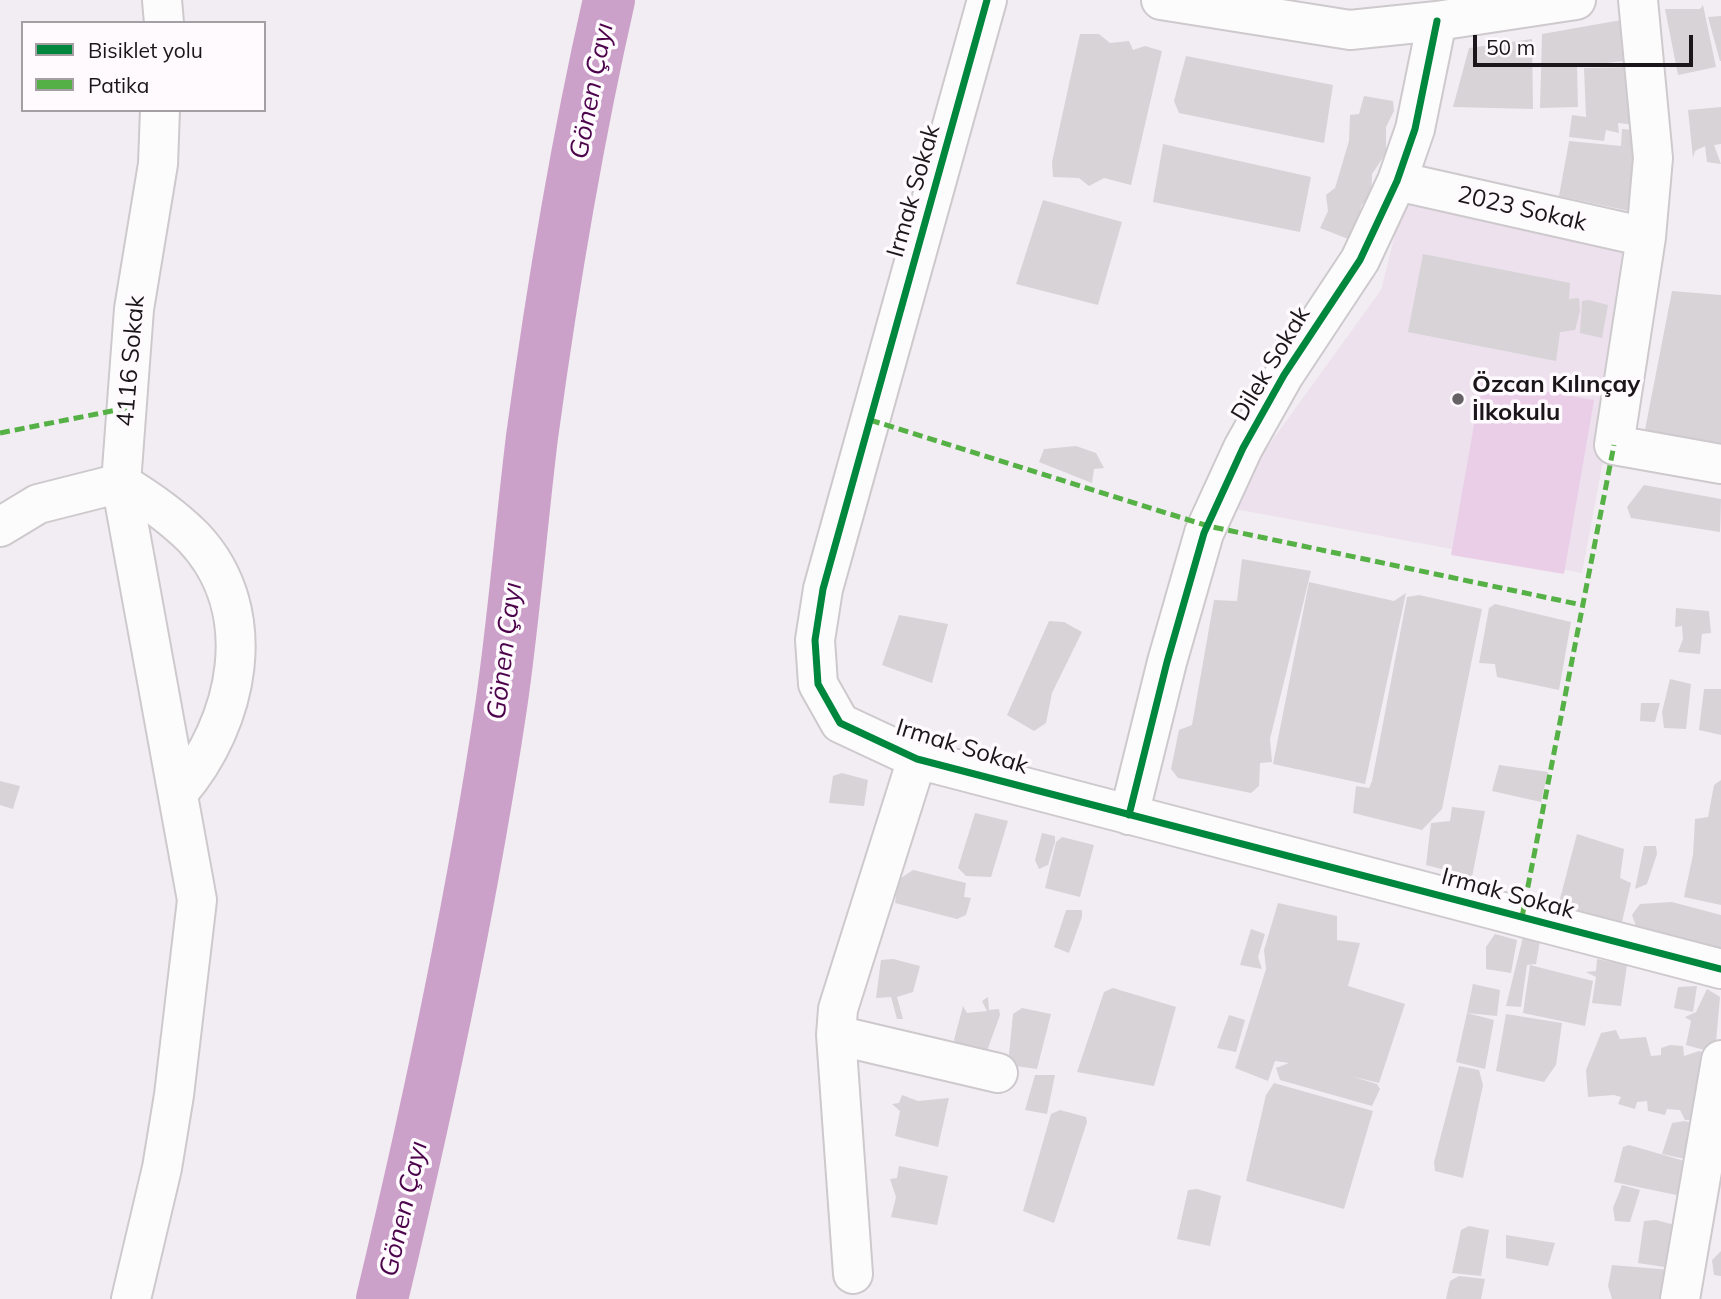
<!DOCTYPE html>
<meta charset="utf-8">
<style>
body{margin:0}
#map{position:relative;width:1721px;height:1299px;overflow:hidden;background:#f2edf2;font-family:Mulish,sans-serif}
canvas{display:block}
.legend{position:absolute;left:21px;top:21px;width:245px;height:91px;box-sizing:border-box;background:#fefafe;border:2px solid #a39fa2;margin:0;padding:9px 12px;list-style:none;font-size:21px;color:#1a1619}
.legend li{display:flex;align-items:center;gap:14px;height:35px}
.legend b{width:35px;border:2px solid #a39fa2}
.scale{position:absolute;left:1473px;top:35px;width:220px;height:32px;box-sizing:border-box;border:4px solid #1a1619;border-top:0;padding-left:9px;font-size:21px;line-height:24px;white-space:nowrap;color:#1a1619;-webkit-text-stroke:5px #fefafe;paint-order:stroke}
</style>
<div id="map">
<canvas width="1721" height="1299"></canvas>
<ul class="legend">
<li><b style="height:9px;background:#00873e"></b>Bisiklet yolu</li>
<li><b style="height:9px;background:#55b145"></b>Patika</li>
</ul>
<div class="scale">50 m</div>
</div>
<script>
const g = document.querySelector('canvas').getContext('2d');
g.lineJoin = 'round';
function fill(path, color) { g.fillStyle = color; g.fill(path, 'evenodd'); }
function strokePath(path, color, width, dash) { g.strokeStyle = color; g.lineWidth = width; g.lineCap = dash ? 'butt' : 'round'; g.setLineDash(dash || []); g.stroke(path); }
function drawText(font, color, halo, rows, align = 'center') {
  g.font = font + ' Mulish,sans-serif'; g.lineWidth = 7; g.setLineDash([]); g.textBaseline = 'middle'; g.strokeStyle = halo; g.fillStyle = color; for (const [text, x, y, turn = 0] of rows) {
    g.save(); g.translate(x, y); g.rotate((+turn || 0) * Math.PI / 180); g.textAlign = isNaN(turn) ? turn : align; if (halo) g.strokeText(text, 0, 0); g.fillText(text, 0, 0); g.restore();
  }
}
const built = new Path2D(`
 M1403,202L1641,257L1582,573L1224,507L1381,290Z`);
const green = new Path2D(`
 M1482,380L1594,400L1564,574L1451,555Z`);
const river = new Path2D(`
 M382,1299C429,1103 471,907 501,707C514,618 521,527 532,437C552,290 576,145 609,0`);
const building = new Path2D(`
 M1703,5L1716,67L1678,75L1665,9H1700Z
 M1721,16V61H1720L1708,17Z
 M1627,19L1634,60L1577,66L1578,107L1540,108L1542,34Z
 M1080,34H1099L1110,43L1129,41L1133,50L1145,46L1162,51L1131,185L1104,178L1089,186L1079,178L1053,177L1052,162Z
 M1532,39L1533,109L1453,107L1469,48Z
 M1186,56L1333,85L1324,143L1179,113L1174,101Z
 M1638,67L1644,126L1618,123L1619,133L1606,130L1604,141L1569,137L1572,115L1586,117L1584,68Z
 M1364,96L1393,101L1394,111L1386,127V153L1372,174L1371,200L1362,204L1351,240L1320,228L1328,211L1326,195L1335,188L1349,141L1350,115L1359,114Z
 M1721,107V144L1714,145L1721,164L1707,162L1705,146L1695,151L1693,158L1688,110Z
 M1622,129L1642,131L1634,212L1559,196L1569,141L1621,146Z
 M1163,144L1311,177L1300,232L1153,202Z
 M1043,200L1122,222L1098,305L1016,284Z
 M1423,254L1570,283L1569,299L1579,298L1580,311L1575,330L1560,332L1556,361L1408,332Z
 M1672,291L1721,295V454L1643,440Z
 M1589,300L1608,305L1602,338L1580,333L1582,301Z
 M1076,446L1096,453L1104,468L1094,469L1092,483L1039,462L1044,449Z
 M1644,485L1721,499L1720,532L1631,518L1627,507Z
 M1242,559L1311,571L1270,739L1272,762L1260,763L1259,786L1251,793L1178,778L1171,769L1179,730L1192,725L1214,600L1237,601Z
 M1309,582L1394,601L1406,593L1365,784L1273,764Z
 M1419,595L1482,609L1442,809L1422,830L1353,813L1356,786L1369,788L1372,781L1407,597Z
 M1495,604L1571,622L1559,690L1497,677L1495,664L1479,663L1489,608Z
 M1676,608L1709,611L1711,633L1702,634L1700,654L1678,652L1683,639L1682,626L1675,627Z
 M899,615L948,624L932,683L882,665Z
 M1049,621L1064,622L1082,632L1052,693L1046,723L1034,731L1007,715Z
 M1670,679L1691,684L1686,729L1664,728L1662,712Z
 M1704,689H1721V735L1699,730Z
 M1641,703H1660L1655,722L1640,721Z
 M1499,765L1548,772L1541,802L1492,791Z
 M842,773L868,780L864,806L829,803L833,776Z
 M1721,780V905L1684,897L1693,855L1695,819L1708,817L1714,785Z
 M0,781L20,786L13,809L0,805Z
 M1452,807L1485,811L1472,877L1426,865L1431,823L1450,821Z
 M975,813L1008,821L991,877L966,876L958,868Z
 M1042,833L1055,836V842L1048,865L1039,869L1035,860Z
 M1577,834L1624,849L1620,878L1631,883L1622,922L1557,910Z
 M1062,837L1094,845L1080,897L1045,888L1056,842Z
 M1644,846H1656L1657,854L1647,884L1635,889Z
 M913,870L966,883L964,897L971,898L966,915L957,919L895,903L898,880Z
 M1672,902L1721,915V951L1640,937L1632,915L1640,904Z
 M1278,903L1337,916V940L1360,943L1348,986L1405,1004L1379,1083L1351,1076L1377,1084L1380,1089L1372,1106L1280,1080L1276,1068L1289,1063L1275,1061L1268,1081L1235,1068L1266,969L1264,950Z
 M1066,910H1082V917L1069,953L1054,947Z
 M1251,929L1265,934L1258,957L1262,969L1240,965Z
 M1495,934L1517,940L1511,973L1486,969V947Z
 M1523,937L1540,941L1536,964L1527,965L1521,1007L1506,1006Z
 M893,959L920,966L913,992L897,997L903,1019H897L891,997L876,998L881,960Z
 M1597,959L1627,965L1621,1006L1592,1003L1596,977L1586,972L1596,971Z
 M1530,965L1593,981L1585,1026L1523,1013Z
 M1473,984L1500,990L1497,1016L1467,1013Z
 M1697,986L1693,1012L1674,1008L1678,987Z
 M1113,988L1176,1007L1154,1086L1077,1072L1104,992Z
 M1707,989L1720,997L1715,1053L1686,1045L1691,1021L1685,1017L1696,1012Z
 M988,997L989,1010L999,1009L1000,1015L983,1062L966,1057L954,1040L963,1006L967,1013L987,1011L982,1001Z
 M1022,1008L1051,1014L1037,1069L1008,1065L1013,1014Z
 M1467,1013L1494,1020L1485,1069L1456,1062Z
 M1506,1014L1562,1023L1556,1065L1544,1082L1496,1071Z
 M1229,1015L1245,1020L1236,1052L1217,1048Z
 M1616,1030L1620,1039L1646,1037L1651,1056L1661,1055V1048L1670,1045L1683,1046L1684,1056L1699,1051L1716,1056L1704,1121L1685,1120L1680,1110L1667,1109L1665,1115L1648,1111L1647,1101L1637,1102L1635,1109L1618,1104L1621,1097L1614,1095L1588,1097L1586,1070L1601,1033Z
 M1459,1066L1479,1070L1483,1085L1463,1178L1435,1171L1434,1162Z
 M1035,1075H1055L1047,1114L1025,1110Z
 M1274,1083L1373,1111L1344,1209L1246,1181L1266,1095Z
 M902,1095L918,1101L949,1098L938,1147L895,1136L900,1111L892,1104L899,1103Z
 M1060,1110L1086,1117L1087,1122L1054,1223L1023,1211L1051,1114Z
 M1684,1121L1700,1125L1695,1161L1662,1154L1672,1123Z
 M1629,1145L1695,1164L1686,1197L1614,1182L1623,1147Z
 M899,1166L948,1176L937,1225L891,1217L896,1197L890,1179L897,1178Z
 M1622,1185L1640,1190L1630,1222L1615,1221L1613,1208Z
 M1197,1189L1221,1196L1210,1246L1177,1239L1188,1190Z
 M1656,1220L1682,1227L1677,1269L1638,1263L1644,1221Z
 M1469,1226L1489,1230L1481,1276L1452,1273L1461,1230Z
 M1506,1235L1555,1243L1548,1266L1506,1258Z
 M1721,1251V1276L1714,1275L1712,1260Z
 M1612,1265L1671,1270L1672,1299H1612L1608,1286Z
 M1459,1276L1485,1279L1481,1299H1446L1450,1281Z`);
const minor = new Path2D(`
 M162,0L164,23
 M987,0L823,589L815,640L818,684L840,723L917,759L1721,969
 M1161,0L1350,30L1437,21L1576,0
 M1638,0L1653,158L1646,237L1614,445L1721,464
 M1397,181L1646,237
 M121,483L197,900L174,1095L162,1168L131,1299
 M121,483C146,498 173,517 194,538C263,612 238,723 179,792
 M0,527L38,504L121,483L134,309L158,164L160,110
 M1129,815L1167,662L1204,533L1243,448L1284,375L1360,260L1397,181L1415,129L1437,21
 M836,1035L998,1073
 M853,1274L836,1035L838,1009L917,759
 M1680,1299L1721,1060`);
const quiet = new Path2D(`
 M870,420L1208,526L1582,605
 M0,433L127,408
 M1522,917L1614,445`);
const cycleway = new Path2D(`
 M987,0L823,589L815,640L818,684L840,723L917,759L1721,969
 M1129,815L1167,662L1204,533L1243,448L1284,375L1360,260L1397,181L1415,129L1437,21`);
const markers = [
 [1458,399,7,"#666165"]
];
const streetNames = [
 ["Irmak Sokak",914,191,-74],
 ["2023 Sokak",1522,209,13],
 ["4116 Sokak",131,361,-85],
 ["Dilek Sokak",1271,364,-59],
 ["Irmak Sokak",962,747,17],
 ["Irmak Sokak",1508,894,15]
];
const poiNames = [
 ["Özcan Kılınçay",1472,385],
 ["İlkokulu",1472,413]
];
const waterNames = [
 ["Gönen Çayı",592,91,-79],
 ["Gönen Çayı",505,651,-83],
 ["Gönen Çayı",404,1209,-77]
];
fill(built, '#ece1ec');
fill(green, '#eacee8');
strokePath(river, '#cca1c9', 52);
fill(building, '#d7d3d7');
strokePath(minor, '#cdc9cc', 42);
strokePath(minor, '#fdfcfd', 38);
strokePath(quiet, '#55b145', 5, [10, 5]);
strokePath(cycleway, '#00873e', 7);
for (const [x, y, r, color] of markers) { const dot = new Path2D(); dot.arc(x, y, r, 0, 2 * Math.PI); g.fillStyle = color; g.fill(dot); strokePath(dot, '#fefafe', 2.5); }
drawText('24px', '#1a1619', '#fefafe', streetNames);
drawText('bold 24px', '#1a1619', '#fefafe', poiNames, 'left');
drawText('italic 26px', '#4d034b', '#fefafe', waterNames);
</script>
